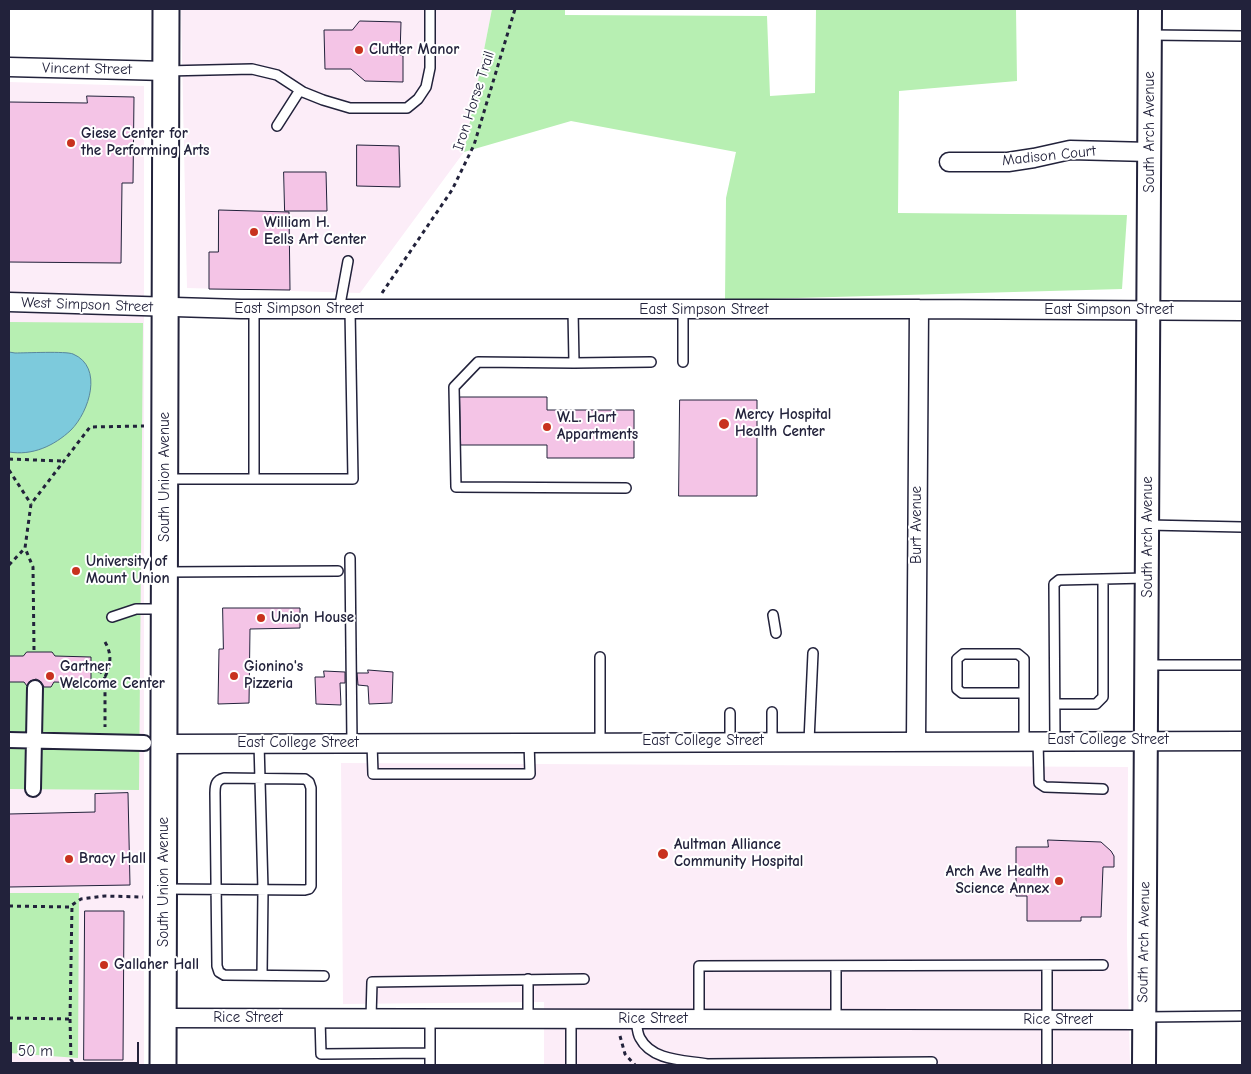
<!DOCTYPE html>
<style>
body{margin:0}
#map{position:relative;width:1251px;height:1074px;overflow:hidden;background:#fff;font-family:"Comic Neue",sans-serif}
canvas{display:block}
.frame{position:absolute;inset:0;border:10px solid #22223b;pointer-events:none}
.scale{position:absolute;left:10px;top:1042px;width:129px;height:22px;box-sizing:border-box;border:2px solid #22223b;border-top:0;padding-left:6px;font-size:15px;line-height:18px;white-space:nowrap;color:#22223b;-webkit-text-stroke:4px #fff;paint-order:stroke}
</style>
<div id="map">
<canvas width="1251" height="1074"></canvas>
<div class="frame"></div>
<div class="scale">50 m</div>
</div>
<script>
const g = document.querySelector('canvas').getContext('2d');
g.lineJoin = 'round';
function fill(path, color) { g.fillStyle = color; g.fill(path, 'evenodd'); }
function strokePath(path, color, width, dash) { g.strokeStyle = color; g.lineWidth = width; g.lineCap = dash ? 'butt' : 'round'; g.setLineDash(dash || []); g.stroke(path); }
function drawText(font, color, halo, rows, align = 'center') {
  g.font = font + ' "Comic Neue",sans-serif'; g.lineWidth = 4; g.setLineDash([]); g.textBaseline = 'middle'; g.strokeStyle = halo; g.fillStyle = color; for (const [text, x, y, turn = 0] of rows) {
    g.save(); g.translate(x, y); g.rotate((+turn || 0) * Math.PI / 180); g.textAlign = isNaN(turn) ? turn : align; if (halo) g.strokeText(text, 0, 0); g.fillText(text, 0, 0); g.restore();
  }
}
const built = new Path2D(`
 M181,9H492L464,152L360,293L187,288Z
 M9,82L144,86V1065H9Z
 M341,763L1128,767L1127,942L1130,1065H544V1002L343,1004Z`);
const green = new Path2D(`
 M492,9H565V15L767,16L770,96L815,93L816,9H1016L1017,81L899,91L898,213L1127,215L1122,289L725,300L726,198L736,152L571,121L464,152Z
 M9,322L143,323L139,790L9,789Z
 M9,893H79L78,1058L9,1053Z`);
const water = new Path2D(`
 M9,352L15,353C26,353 66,351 73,354C104,367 89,412 71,430C54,446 32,456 9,452Z`);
const building = new Path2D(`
 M360,21L401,22L400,55L403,56V82L365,81L351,69H325L324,30H352Z
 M87,96L134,97L133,183H122L121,263L9,262V102L87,103Z
 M357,145L399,146L400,187L357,186Z
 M284,172H326L327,211H285Z
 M219,210L289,212L290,290L209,289V252H218Z
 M460,397H547V410H634V458H547V445H461Z
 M680,400H757V496H679Z
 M223,608H300V628L250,629L249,703L218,704L219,649H223Z
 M27,652H52L55,656L91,657V683L54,682L51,687H44L40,681L36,679L30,681L27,686L24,682H9V656H23Z
 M368,670L393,672L392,703L369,704L368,686L358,685L357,673H368Z
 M324,671L345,672V683H340L341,705L316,704L315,677H324Z
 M128,793L130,885L9,887V814L95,812V794Z
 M1048,840L1101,842L1111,851L1114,856V867H1103L1101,917H1081V921H1027V896H1016V847H1048Z
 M85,911H124L123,1060H84Z`);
const path = new Path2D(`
 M382,293L452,190L474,145L515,9
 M9,459L61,461
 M9,470L31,504
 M9,565L25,548
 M105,642C112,654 111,664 105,677
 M34,650L33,567L25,548L31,504L90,427L144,426
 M91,669L101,672L105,678V727
 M9,906L69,907L81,899L105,896L143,897
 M9,1018L70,1019L72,905
 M70,1019L71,1060L75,1065
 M620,1036L625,1054L635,1065`);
const service = new Path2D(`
 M1150,35L1242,36
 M166,71L252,69L277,75L303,92L323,100L350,108H407L418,99L426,87L430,68V9
 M277,126L300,90
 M339,310L348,261
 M573,310L574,363L651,362
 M683,310V362
 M574,363L478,362L454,387L456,487L626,488
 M166,479H353L350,310
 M254,479V309
 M1148,525L1242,527
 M350,558L352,743
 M165,572L338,571
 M773,615L776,633
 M112,617L136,609H163
 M600,657V742
 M1147,665H1242
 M1024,693H962L957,689V659L963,654H1018L1024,659V740
 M1055,704H1096L1103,697V579
 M772,712V741
 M730,713V741
 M1038,740L1039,783L1045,787L1103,789
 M1055,740L1054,584L1059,580L1147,578
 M809,741L813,653
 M259,743L263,890L262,975
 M372,743L373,774H530L529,742
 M164,889C211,889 258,890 305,890L309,889L311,886V788L309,782L305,779L224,778C216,780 215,785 215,793L217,966L219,972L224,975L324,976
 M836,966V1019
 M1144,1017L1242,1016
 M320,1018L321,1054L430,1053
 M371,1018L372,982L584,979
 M430,1019V1065
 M528,1019V979
 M571,1019V1065
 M636,1019C637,1025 637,1033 640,1038C652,1061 684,1060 707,1064L932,1062
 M699,1019V966L1103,965
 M1047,1065V966`);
const pedestrian = new Path2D(`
 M9,740L144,743
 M33,789L35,688`);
const minor = new Path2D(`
 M9,67L166,71
 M949,162H1008L1034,158L1070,150L1150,152
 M9,302L241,309H919L1242,311
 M916,741L919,309
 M164,744L1242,741
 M163,1018L1144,1020`);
const tertiary = new Path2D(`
 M1144,1065L1150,9`);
const secondary = new Path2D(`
 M163,1065L166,9`);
const markers = [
 [359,50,5,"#c8321e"],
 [71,143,5,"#c8321e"],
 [254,232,5,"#c8321e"],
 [724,424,6,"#c8321e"],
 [547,427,5,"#c8321e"],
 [76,571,5,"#c8321e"],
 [261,618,5,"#c8321e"],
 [50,676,5,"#c8321e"],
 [234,676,5,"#c8321e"],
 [663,854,6,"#c8321e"],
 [69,859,5,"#c8321e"],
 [1059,881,5,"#c8321e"],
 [104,965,5,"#c8321e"]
];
const poiNames = [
 ["Clutter Manor",369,50],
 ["Giese Center for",81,134],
 ["the Performing Arts",81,151],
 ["William H.",264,223],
 ["Eells Art Center",264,240],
 ["Mercy Hospital",735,415],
 ["Health Center",735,432],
 ["W.L. Hart",557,418],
 ["Appartments",557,435],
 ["University of",86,562],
 ["Mount Union",86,579],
 ["Union House",271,618],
 ["Gartner",60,667],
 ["Welcome Center",60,684],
 ["Gionino's",244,667],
 ["Pizzeria",244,684],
 ["Aultman Alliance",674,845],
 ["Community Hospital",674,862],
 ["Bracy Hall",79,859],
 ["Arch Ave Health",1049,872,"right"],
 ["Science Annex",1049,889,"right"],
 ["Gallaher Hall",114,965]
];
const streetNames = [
 ["Vincent Street",87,69,1],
 ["Iron Horse Trail",474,101,-72],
 ["South Arch Avenue",1150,132,-90],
 ["Madison Court",1049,156,-6],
 ["West Simpson Street",87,305,2],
 ["East Simpson Street",299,309],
 ["East Simpson Street",704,310],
 ["East Simpson Street",1109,310],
 ["South Union Avenue",165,477,-90],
 ["Burt Avenue",917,525,-90],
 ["South Arch Avenue",1148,537,-90],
 ["East College Street",1108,740],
 ["East College Street",703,741],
 ["East College Street",298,743],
 ["South Union Avenue",164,882,-90],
 ["South Arch Avenue",1144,942,-89],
 ["Rice Street",248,1018],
 ["Rice Street",653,1019],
 ["Rice Street",1058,1020]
];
fill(built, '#fcedf8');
fill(green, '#b7efb2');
fill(water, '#7dcadc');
strokePath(water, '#59879c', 1);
fill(building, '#f4c4e6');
strokePath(building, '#22223b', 1);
strokePath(service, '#22223b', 12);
strokePath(pedestrian, '#22223b', 18);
strokePath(minor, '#22223b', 21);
strokePath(tertiary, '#22223b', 26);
strokePath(secondary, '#22223b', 29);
strokePath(path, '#22223b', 3, [4, 4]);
strokePath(service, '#fff', 9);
strokePath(pedestrian, '#fff', 14);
strokePath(minor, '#fff', 18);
strokePath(tertiary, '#fff', 22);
strokePath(secondary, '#fff', 25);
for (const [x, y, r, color] of markers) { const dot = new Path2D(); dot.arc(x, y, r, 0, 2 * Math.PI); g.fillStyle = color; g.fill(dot); strokePath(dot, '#fff', 2); }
drawText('bold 15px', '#22223b', '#fff', poiNames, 'left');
drawText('15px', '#22223b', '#fff', streetNames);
</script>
